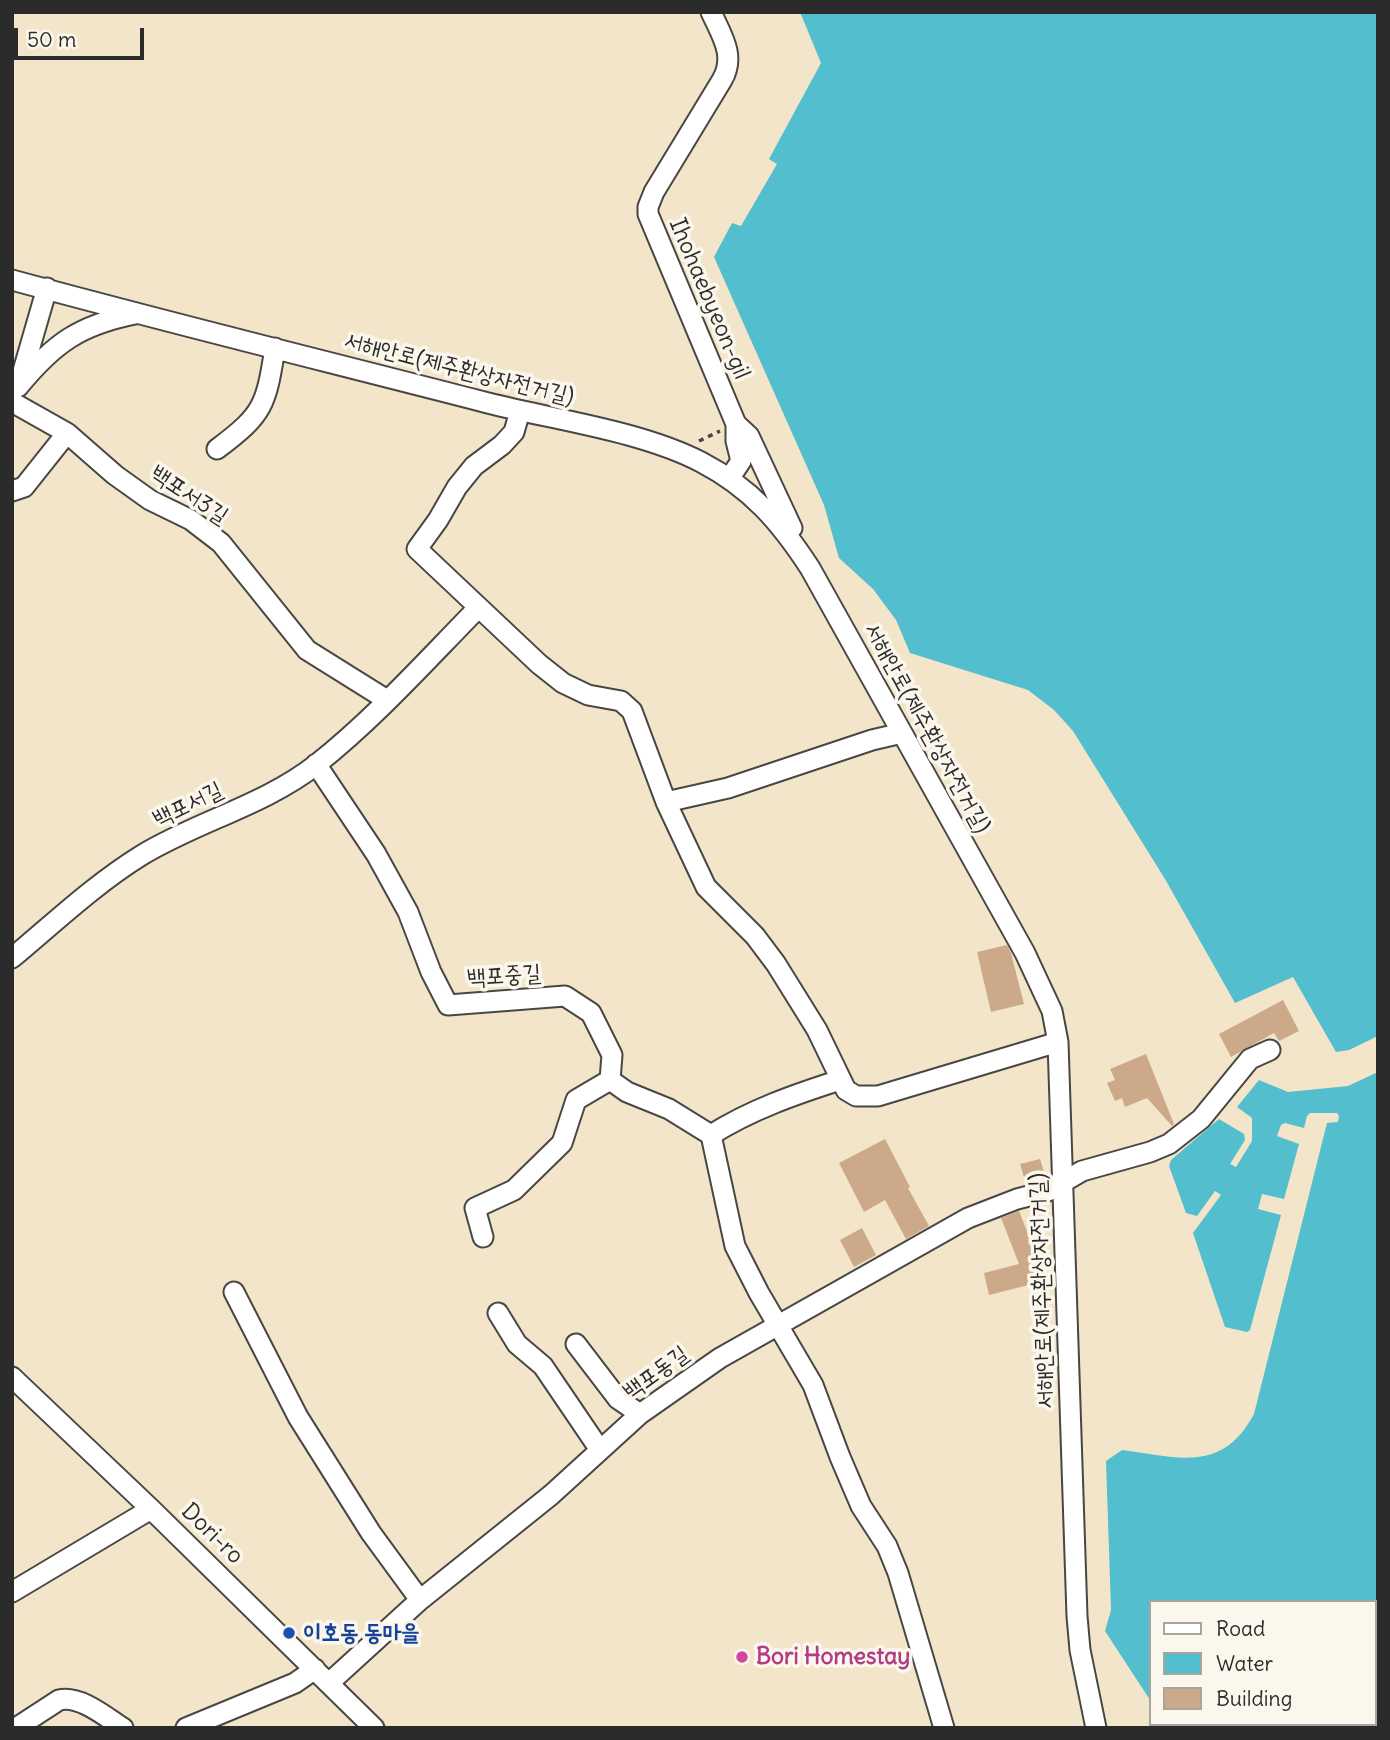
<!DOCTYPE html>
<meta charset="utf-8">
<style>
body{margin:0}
#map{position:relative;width:1390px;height:1740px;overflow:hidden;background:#f3e5ca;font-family:Delius,sans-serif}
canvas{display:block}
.frame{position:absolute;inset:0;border:14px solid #2b2b2b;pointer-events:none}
.legend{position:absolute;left:1149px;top:1600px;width:228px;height:126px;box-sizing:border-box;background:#fbf7ec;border:2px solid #a8a59f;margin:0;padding:9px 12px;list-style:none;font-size:21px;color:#2b2b2b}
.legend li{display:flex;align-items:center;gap:14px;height:35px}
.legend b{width:35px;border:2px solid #a8a59f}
.scale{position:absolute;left:14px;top:28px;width:130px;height:32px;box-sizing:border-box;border:4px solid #2b2b2b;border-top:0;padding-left:9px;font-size:21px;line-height:24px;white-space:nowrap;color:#2b2b2b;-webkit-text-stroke:5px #fbf7ec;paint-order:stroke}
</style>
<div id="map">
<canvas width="1390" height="1740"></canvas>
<div class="frame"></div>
<ul class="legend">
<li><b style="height:9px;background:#fff"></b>Road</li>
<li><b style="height:19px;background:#53bece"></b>Water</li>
<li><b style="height:19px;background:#ccaa89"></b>Building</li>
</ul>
<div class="scale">50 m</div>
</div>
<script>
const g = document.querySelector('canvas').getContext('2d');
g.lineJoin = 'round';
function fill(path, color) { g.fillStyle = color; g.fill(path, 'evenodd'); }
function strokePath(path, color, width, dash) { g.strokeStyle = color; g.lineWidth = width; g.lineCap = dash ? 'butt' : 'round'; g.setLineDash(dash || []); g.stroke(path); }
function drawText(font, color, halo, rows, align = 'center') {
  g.font = font + ' Delius,"Poor Story",sans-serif'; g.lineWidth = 7; g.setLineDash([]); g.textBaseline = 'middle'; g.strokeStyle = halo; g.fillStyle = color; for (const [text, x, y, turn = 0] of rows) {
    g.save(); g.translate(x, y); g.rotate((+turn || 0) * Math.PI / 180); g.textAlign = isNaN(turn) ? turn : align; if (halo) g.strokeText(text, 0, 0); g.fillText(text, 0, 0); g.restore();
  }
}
const water = new Path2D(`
 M800,12H1378V1036L1349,1050L1336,1052L1293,977L1235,1003L1165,879L1073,731L1054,710L1028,690L910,653L896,620L873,589L839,558L824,505L714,257L732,223L741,226L777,164L769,159L821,63Z
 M1378,1072V1728H1169L1166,1724H1374V1602H1150V1700L1105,1631L1111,1610L1106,1461L1122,1450C1178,1457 1222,1474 1254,1414L1327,1123L1338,1122L1339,1116L1337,1113H1310L1307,1116L1304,1128L1285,1123L1281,1125L1277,1136L1299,1144L1284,1199L1262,1194L1258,1209L1281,1215L1250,1330L1247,1332L1225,1327L1193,1233L1221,1195L1215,1191L1197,1216L1186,1213L1169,1166L1171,1160L1219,1119L1244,1134L1245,1140L1230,1164L1236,1167L1252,1141V1118L1237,1107L1259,1080L1288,1092L1348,1086Z`);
const building = new Path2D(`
 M1007,945L1011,953L1024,1004L991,1012L977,952Z
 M1283,1000L1299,1031L1279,1041L1274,1033L1231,1057L1219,1034Z
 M1146,1054L1174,1124L1172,1126L1147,1098L1125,1107L1122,1098L1115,1101L1107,1083L1115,1080L1110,1069Z
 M885,1139L910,1187L908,1188L929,1226L906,1239L885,1200L864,1212L839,1163Z
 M1040,1159L1045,1175L1025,1181L1020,1164Z
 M1019,1211L1030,1239L1033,1237L1044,1281L989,1295L984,1273L1019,1264L1001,1218Z
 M862,1228L876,1255L854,1267L840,1240Z`);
const path = new Path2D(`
 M699,441L720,431`);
const minor = new Path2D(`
 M711,12C722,36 736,56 722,80L654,192L648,207V214L736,424L749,436L792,528
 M12,280C170,323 329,362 488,403C555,420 641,431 701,462C751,488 780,522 810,568L1025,953L1052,1011L1058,1042L1077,1616L1080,1650L1096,1728
 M21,378L47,288
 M18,387C54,343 80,325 135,314
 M12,402L67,433L115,475L150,500L191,520L221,543L307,650L387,700
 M520,411L514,432L502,445L474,466L457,487L438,520L417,549L539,664L563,683L588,695L621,701L632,711L666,802L706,887L755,936L776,964L817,1030L846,1090L856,1096H878L1058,1042
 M217,449C264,414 266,405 275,348
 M729,479L741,461L736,441V424
 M12,491L24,487L67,433
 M316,764L376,854L408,912L431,972L448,1005L565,996L591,1013L612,1055L610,1080L627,1092L669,1109L711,1135C750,1110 796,1094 840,1080
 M666,802L728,788L872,740L902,733
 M12,958C54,923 95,884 142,855C198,821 265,805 317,764C375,718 426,661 478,608
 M711,1135L735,1246L759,1293L813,1385L840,1457L861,1506L887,1546L898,1573L944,1728
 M483,1237L475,1208L514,1190L562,1143L576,1100L610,1080
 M234,1292L298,1417L371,1533L420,1600
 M498,1313L517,1344L543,1366L600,1450
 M576,1344L618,1399L640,1414
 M12,1377L151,1509L374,1728
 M12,1592L151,1509
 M329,1683L420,1600L551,1495L640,1414L720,1358L968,1218L1017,1199L1048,1191L1082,1171L1150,1152L1169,1144L1201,1119L1250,1059L1270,1050
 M16,1728L59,1700C80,1695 106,1717 123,1728
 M186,1728L295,1683L315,1669`);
const markers = [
 [289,1633,7,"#1a4fb4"],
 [742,1657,7,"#d1479c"]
];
const streetNames = [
 ["Ihohaebyeon-gil",709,299,67],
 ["서해안로(제주환상자전거길)",459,369,14],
 ["백포서3길",189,495,33],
 ["서해안로(제주환상자전거길)",927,728,61],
 ["백포서길",188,805,-26],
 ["백포중길",504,976,-4],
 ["서해안로(제주환상자전거길)",1042,1291,-92],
 ["백포동길",656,1373,-36],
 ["Dori-ro",212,1534,44]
];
const transitNames = [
 ["이호동 동마을",303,1633]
];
const hotelNames = [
 ["Bori Homestay",756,1657]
];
fill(water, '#53bece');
fill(building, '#ccaa89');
strokePath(minor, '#494743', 23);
strokePath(path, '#494743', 3.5, [5, 5]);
strokePath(minor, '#fff', 19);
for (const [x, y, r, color] of markers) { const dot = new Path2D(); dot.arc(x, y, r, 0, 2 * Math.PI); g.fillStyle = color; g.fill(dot); strokePath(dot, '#fbf7ec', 2.5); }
drawText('23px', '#2b2b2b', '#fbf7ec', streetNames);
drawText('bold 23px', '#164399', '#fbf7ec', transitNames, 'left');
drawText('bold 23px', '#b23c85', '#fbf7ec', hotelNames, 'left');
</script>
